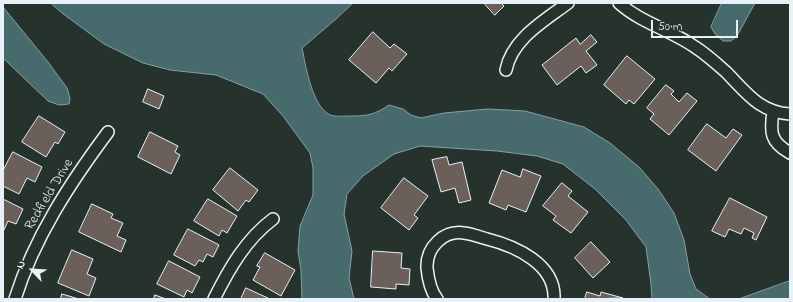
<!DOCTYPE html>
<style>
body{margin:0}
#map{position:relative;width:793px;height:302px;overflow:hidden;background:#26332d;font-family:"Indie Flower",sans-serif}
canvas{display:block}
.frame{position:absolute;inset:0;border:4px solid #e8f1f8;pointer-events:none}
.north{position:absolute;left:12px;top:250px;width:40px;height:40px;-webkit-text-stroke:3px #26332d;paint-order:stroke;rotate:295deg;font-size:11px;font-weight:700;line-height:16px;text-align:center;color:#e8f1f8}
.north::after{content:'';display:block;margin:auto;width:14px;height:18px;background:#e8f1f8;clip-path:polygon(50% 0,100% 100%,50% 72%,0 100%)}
.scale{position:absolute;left:651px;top:20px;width:87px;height:18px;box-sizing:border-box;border:2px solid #e8f1f8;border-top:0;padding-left:5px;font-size:12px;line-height:14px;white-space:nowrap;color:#e8f1f8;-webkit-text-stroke:3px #26332d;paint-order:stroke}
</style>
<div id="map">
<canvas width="793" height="302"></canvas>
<div class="frame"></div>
<div class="north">N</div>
<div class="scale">50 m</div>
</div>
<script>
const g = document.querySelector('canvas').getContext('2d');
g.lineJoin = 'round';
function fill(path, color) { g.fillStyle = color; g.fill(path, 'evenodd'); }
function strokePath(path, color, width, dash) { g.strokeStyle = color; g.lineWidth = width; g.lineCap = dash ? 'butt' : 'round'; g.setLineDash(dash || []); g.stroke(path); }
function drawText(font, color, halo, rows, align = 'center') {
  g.font = font + ' "Indie Flower",sans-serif'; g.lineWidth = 3.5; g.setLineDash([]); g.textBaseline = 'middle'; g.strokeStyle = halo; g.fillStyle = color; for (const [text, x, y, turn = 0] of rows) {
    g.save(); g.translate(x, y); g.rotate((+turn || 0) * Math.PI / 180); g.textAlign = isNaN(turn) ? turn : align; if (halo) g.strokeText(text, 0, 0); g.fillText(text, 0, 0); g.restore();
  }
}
const water = new Path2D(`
 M51,3H353L336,19L302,48C306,67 312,106 330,115C336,117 345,116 352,116C368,116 376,114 389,105L403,109L411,115L421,118L444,113L488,109L525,111L584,127L610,143L639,167L658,189L674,213L684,240L690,274L696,289L710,299H652L651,284L646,247L626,220L595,189L563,164L537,156L497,151L420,146L394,154L363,176L347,194L344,214L352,251L349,278L354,299H302L301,270L298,251L300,226L313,195V168L310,153L283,116L263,94L216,75L170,70L143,63L104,44L62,13Z
 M722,3H755L737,36L731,41H723L715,34L711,27Z
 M3,7L48,62L67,88L70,98L69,104L59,105L48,101L3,58Z
 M790,281V299H739Z`);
const building = new Path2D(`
 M484,3H501L504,6L495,15Z
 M373,32L390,48L394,44L407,54L392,71L389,68L376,83L349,60Z
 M591,35L597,42L586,51L597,65L586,73L581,66L557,85L542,65L576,38L580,44Z
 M627,56L655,79L634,104L629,100L626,104L604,85Z
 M666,85L674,91L671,94L679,102L687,93L697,101L669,135L650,119L654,114L647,108Z
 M148,89L164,96L159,109L143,102Z
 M39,116L65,132L58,144L55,142L46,157L22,142Z
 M707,124L726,138L733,129L742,135L716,171L688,150Z
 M150,132L178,146L175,152L180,155L171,174L138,157Z
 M13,152L42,167L35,182L27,178L19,194L3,186V171Z
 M447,157L449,165L462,162L471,200L459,203L455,188L441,192L432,160Z
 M230,168L258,190L249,202L246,200L238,211L213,190Z
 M523,169L541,176L526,212L508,205L506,210L489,203L502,170L520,177Z
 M404,178L428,196L414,215L418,218L409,230L381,208Z
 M562,183L572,191L568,196L588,212L571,233L553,220L556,216L543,206Z
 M730,198L767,217L756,240L752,238L754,233L744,228L741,234L729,229L725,237L712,231Z
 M3,199L23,209L16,224L8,221L3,232Z
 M208,199L237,216L227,233L222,230L219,236L194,221Z
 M92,204L113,214L111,218L123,223L117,236L126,240L121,252L79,232Z
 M188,229L219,245L213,257L207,254L203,262L199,260L195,266L174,255Z
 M591,242L610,262L593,278L575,258Z
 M72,250L93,259L87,274L96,278L89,296L58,283Z
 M373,251L402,253L401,268L410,269L409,285L396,284V289L371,287Z
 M265,253L295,270L281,296L253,280L260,267L257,266Z
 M169,261L200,277L192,293L187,290L184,297L157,284Z
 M246,288L270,299H241Z
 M587,292L600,296L601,292L623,298L585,299Z
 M62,294L79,299H61Z
 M155,295L166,299H154Z`);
const street = new Path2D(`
 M619,3C641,23 671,30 695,47C706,54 716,63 726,72C746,92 759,112 790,114
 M506,70C512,39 544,21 568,3
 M773,111C770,132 770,142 790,153
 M15,299C34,238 70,183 108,132
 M214,299C229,269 246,239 273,219
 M437,299C430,290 428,278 427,268C426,247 444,230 464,233C472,234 480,237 487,239C515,246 556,264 554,299`);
const streetNames = [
 ["Redfield Drive",50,195,-59]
];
fill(water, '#476a6d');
strokePath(water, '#87a0a5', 1);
fill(building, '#6b5f5a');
strokePath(building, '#e8f1f8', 1);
strokePath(street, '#e8f1f8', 14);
strokePath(street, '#26332d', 11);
drawText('14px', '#e8f1f8', '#26332d', streetNames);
</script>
